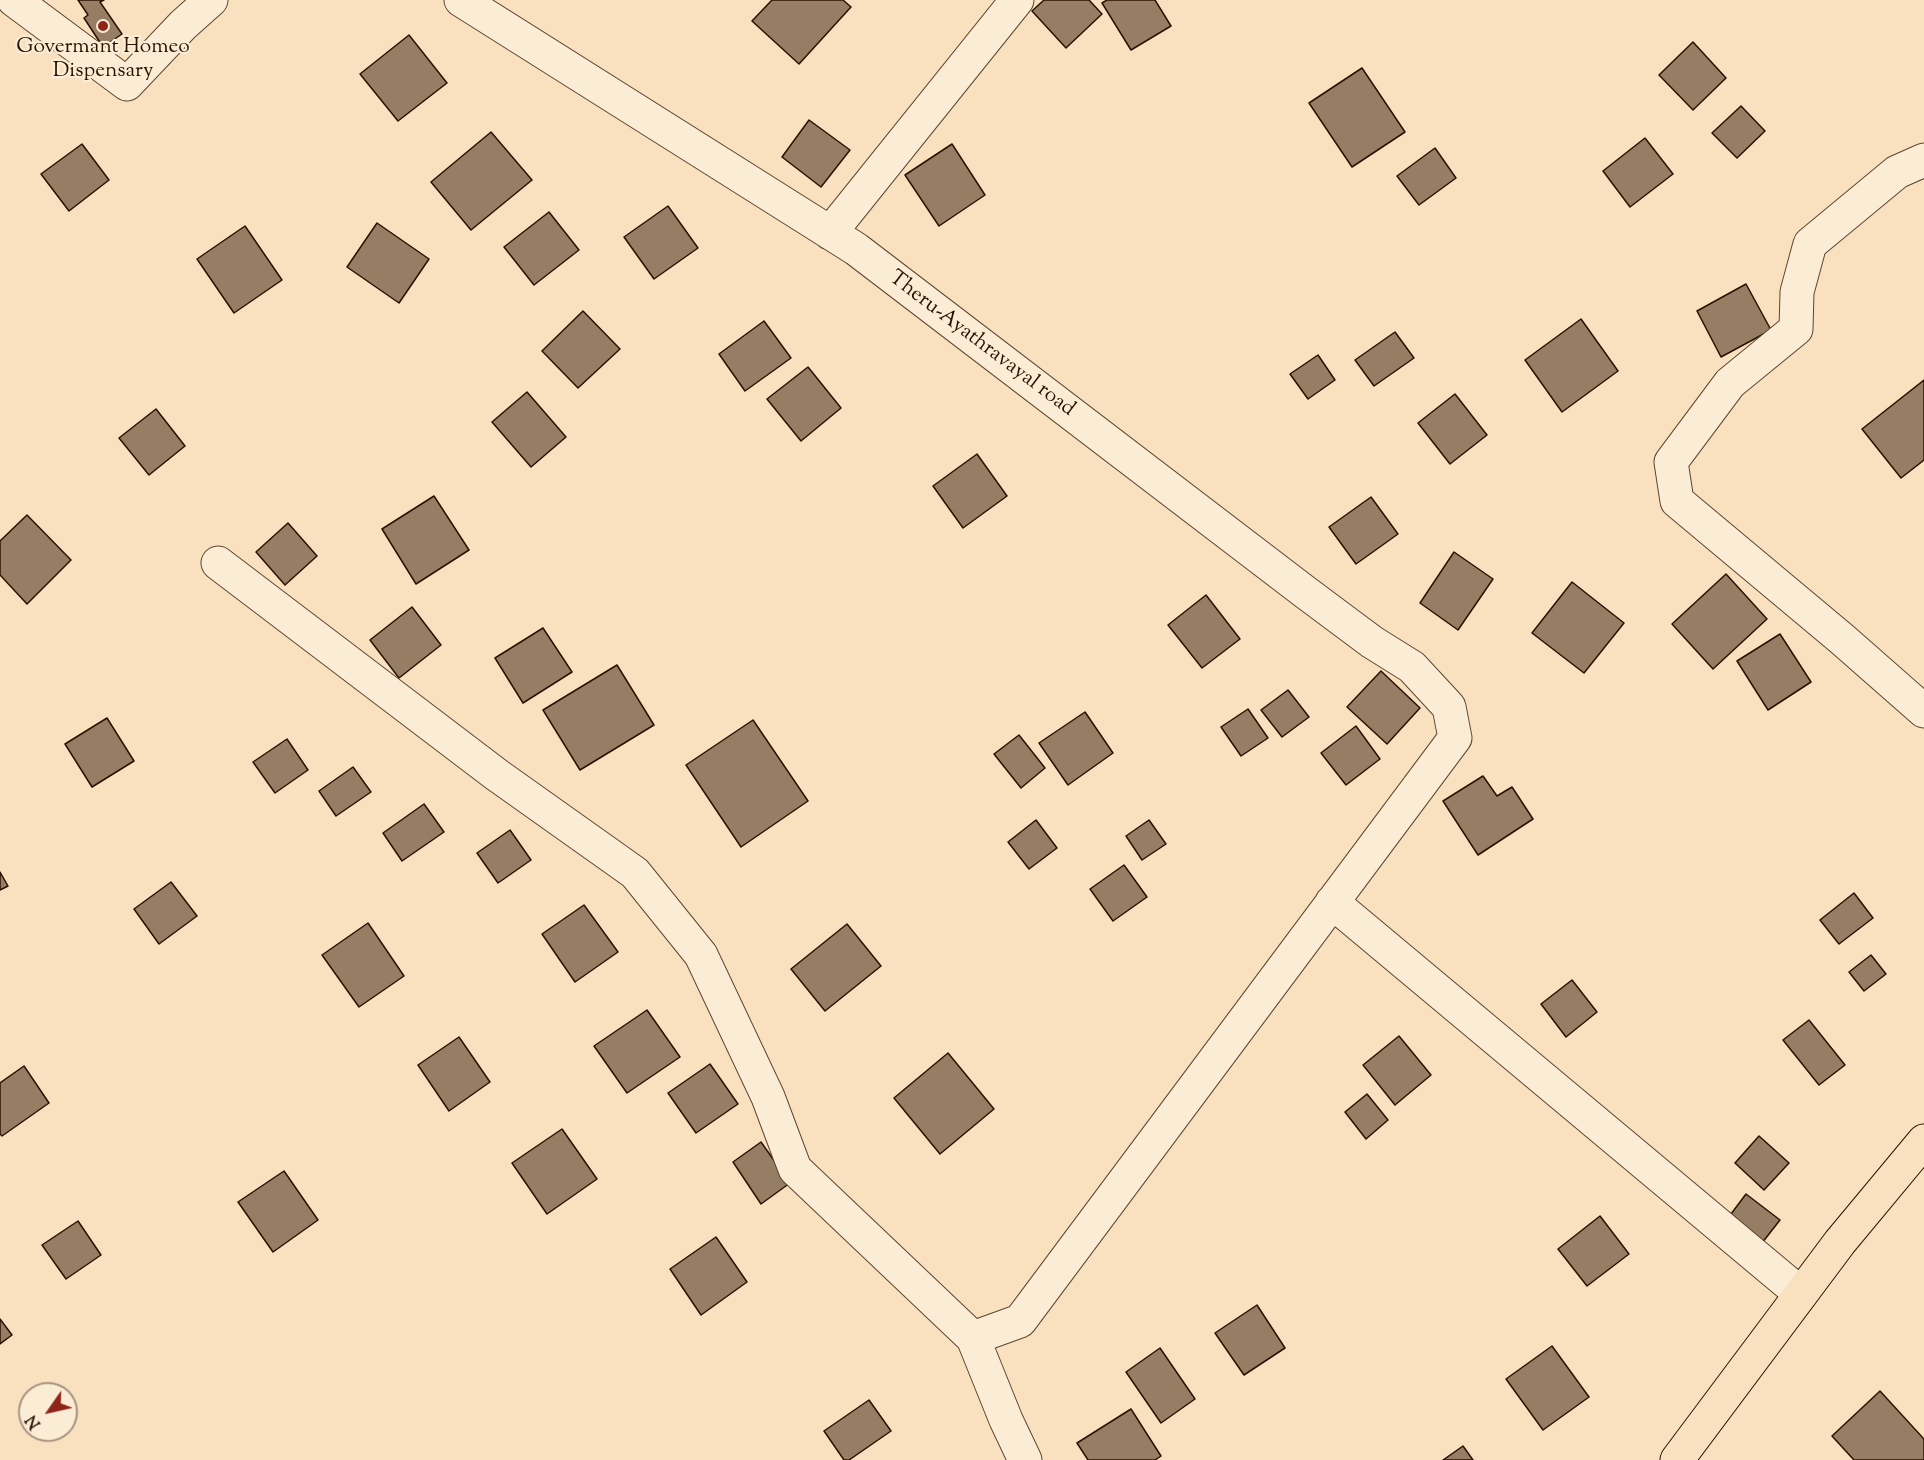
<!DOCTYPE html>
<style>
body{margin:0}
#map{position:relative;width:1924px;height:1460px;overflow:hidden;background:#f9e1c0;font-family:"Sorts Mill Goudy",serif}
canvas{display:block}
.north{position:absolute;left:18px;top:1382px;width:60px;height:60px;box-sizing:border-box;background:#fbecd6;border:2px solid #a79580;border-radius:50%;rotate:236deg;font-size:16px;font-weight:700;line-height:24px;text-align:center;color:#2a1200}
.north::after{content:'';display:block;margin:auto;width:21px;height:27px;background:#8f2418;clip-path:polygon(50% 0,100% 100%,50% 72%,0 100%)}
</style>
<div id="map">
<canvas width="1924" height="1460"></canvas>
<div class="north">N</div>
</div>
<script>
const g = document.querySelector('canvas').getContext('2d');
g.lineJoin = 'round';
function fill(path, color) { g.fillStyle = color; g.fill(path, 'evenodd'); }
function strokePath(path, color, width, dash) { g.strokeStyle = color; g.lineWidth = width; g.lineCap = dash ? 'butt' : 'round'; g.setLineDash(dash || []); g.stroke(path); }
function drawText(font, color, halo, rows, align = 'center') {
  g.font = font + ' "Sorts Mill Goudy",serif'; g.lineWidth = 4.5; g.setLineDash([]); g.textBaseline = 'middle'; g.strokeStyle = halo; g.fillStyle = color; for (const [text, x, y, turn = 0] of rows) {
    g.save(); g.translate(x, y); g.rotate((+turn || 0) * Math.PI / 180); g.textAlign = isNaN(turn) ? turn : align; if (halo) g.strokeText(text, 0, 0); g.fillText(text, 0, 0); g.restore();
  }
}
const building = new Path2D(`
 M78,0H104L100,2L122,34L103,47L84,18L88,15Z
 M772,0H843L851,7L799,64L752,21Z
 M1044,0H1089L1102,14L1066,48L1032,11Z
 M1107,0H1155L1171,26L1131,50L1102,3Z
 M409,35L447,83L398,121L360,74Z
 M1693,42L1726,78L1693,110L1659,75Z
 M1362,68L1405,132L1352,167L1309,103Z
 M1741,106L1765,131L1737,158L1712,133Z
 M809,120L850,150L821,187L782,157Z
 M491,132L532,180L471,230L431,182Z
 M1645,138L1673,174L1630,207L1603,171Z
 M82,144L109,180L69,211L41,174Z
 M952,144L985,195L939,226L905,175Z
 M1435,148L1456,178L1419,205L1397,176Z
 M668,206L698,248L654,279L624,237Z
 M549,212L579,250L534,285L504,247Z
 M377,223L429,259L399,303L347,267Z
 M245,226L282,280L234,313L197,259Z
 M1746,284L1771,330L1721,357L1697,311Z
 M583,311L620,349L578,388L542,351Z
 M1581,319L1618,371L1562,412L1525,360Z
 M764,321L791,358L745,391L719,354Z
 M1395,332L1414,358L1374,386L1355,360Z
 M1318,355L1335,380L1308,399L1290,374Z
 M808,367L841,408L801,441L767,399Z
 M1924,380V460L1901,478L1862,429Z
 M527,392L566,437L531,467L492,422Z
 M1455,394L1487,435L1450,464L1418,423Z
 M156,409L185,446L149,475L119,438Z
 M977,454L1007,496L963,528L933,486Z
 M434,496L469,550L416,584L382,529Z
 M1371,497L1398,534L1356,564L1329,527Z
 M27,515L71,560L27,604L0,575V541Z
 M288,523L317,556L285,585L256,552Z
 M1454,552L1493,579L1458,630L1420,603Z
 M1726,574L1767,619L1713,669L1672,624Z
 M1572,582L1624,623L1584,673L1532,633Z
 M1206,595L1240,639L1202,668L1168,625Z
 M412,607L441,645L399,678L370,640Z
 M543,628L572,672L523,703L495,658Z
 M1780,634L1811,682L1768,710L1737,661Z
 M617,665L654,725L580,770L543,710Z
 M1381,671L1420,708L1387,744L1347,707Z
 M1288,690L1309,717L1282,737L1261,710Z
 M1248,709L1268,738L1241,756L1221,727Z
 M1085,712L1113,753L1068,785L1039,743Z
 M107,718L134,761L92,787L65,744Z
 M753,720L808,801L741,847L686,765Z
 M1356,726L1380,759L1346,785L1321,753Z
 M1019,735L1045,768L1021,788L994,754Z
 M287,739L308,770L275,793L253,762Z
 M353,767L371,792L336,816L319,791Z
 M1483,776L1497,796L1512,787L1533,819L1478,855L1443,801Z
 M424,804L444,832L402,861L383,833Z
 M1036,820L1057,848L1029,869L1008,842Z
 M1149,820L1166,844L1142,860L1126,836Z
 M510,830L531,860L498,883L477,853Z
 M1124,865L1147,897L1113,921L1090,889Z
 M0,872L8,886L0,890Z
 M171,882L197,916L159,944L134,909Z
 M1854,893L1873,918L1839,944L1820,920Z
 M584,905L618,952L575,982L542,934Z
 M368,923L404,976L359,1007L322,955Z
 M847,924L881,966L825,1011L791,969Z
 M1871,955L1886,974L1864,991L1849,972Z
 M1572,980L1597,1012L1566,1037L1541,1004Z
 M647,1010L680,1057L627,1093L594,1046Z
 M1809,1020L1845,1065L1819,1085L1783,1040Z
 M1399,1036L1431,1075L1395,1105L1363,1065Z
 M459,1037L490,1082L449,1111L418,1065Z
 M948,1053L994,1109L940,1154L894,1098Z
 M710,1064L738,1104L696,1133L668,1093Z
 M24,1066L49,1103L2,1136L0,1134V1083Z
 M1367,1094L1388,1120L1366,1139L1345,1112Z
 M562,1129L597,1179L547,1214L512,1163Z
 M1759,1136L1789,1163L1764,1190L1735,1163Z
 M761,1142L790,1183L761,1204L733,1162Z
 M284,1171L318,1220L273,1252L238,1202Z
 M1746,1194L1780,1220L1762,1243L1728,1218Z
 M1600,1216L1629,1254L1587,1286L1558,1249Z
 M78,1221L101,1255L66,1279L42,1245Z
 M716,1237L747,1282L701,1315L670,1269Z
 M1257,1305L1285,1348L1244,1375L1215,1333Z
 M0,1319L12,1335L0,1344Z
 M1552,1346L1589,1397L1543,1430L1506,1379Z
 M1160,1348L1195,1399L1161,1423L1126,1372Z
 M1880,1391L1924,1439V1460H1854L1832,1436Z
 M869,1400L891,1431L849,1460H844L824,1431Z
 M1131,1409L1161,1456L1155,1460H1088L1077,1443Z
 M1463,1446L1473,1460H1443Z`);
const minor = new Path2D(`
 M14,0L127,84L183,25L211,0
 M1924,160L1897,172L1810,244L1797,292L1796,329L1730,383L1671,462L1677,501L1842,639L1924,711
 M830,233L1017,0
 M218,563L497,775L635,873L701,955L768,1097L795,1169L973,1338L1020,1321L1455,738L1449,707L1412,667L1372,642L1305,592L856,249L461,0
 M1332,902L1801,1294
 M973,1338L1006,1420L1025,1460`);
const major = new Path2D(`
 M1677,1460L1840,1242L1924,1141`);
const markers = [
 [103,26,6,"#8f2418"]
];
const poiNames = [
 ["Govermant Homeo",103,48],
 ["Dispensary",103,72]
];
const streetNames = [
 ["Theru-Ayathravayal road",981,345,37]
];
fill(building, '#967e64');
strokePath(building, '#2a1200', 1.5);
strokePath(minor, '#5e4630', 35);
strokePath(major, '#2a1200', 35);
strokePath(minor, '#fbecd6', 33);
strokePath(major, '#f9e1c0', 33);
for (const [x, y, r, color] of markers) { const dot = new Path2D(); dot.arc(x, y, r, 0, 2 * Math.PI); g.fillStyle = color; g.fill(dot); strokePath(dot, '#fbecd6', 2); }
drawText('21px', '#2a1200', '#fbecd6', poiNames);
drawText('21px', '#2a1200', '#fbecd6', streetNames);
</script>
